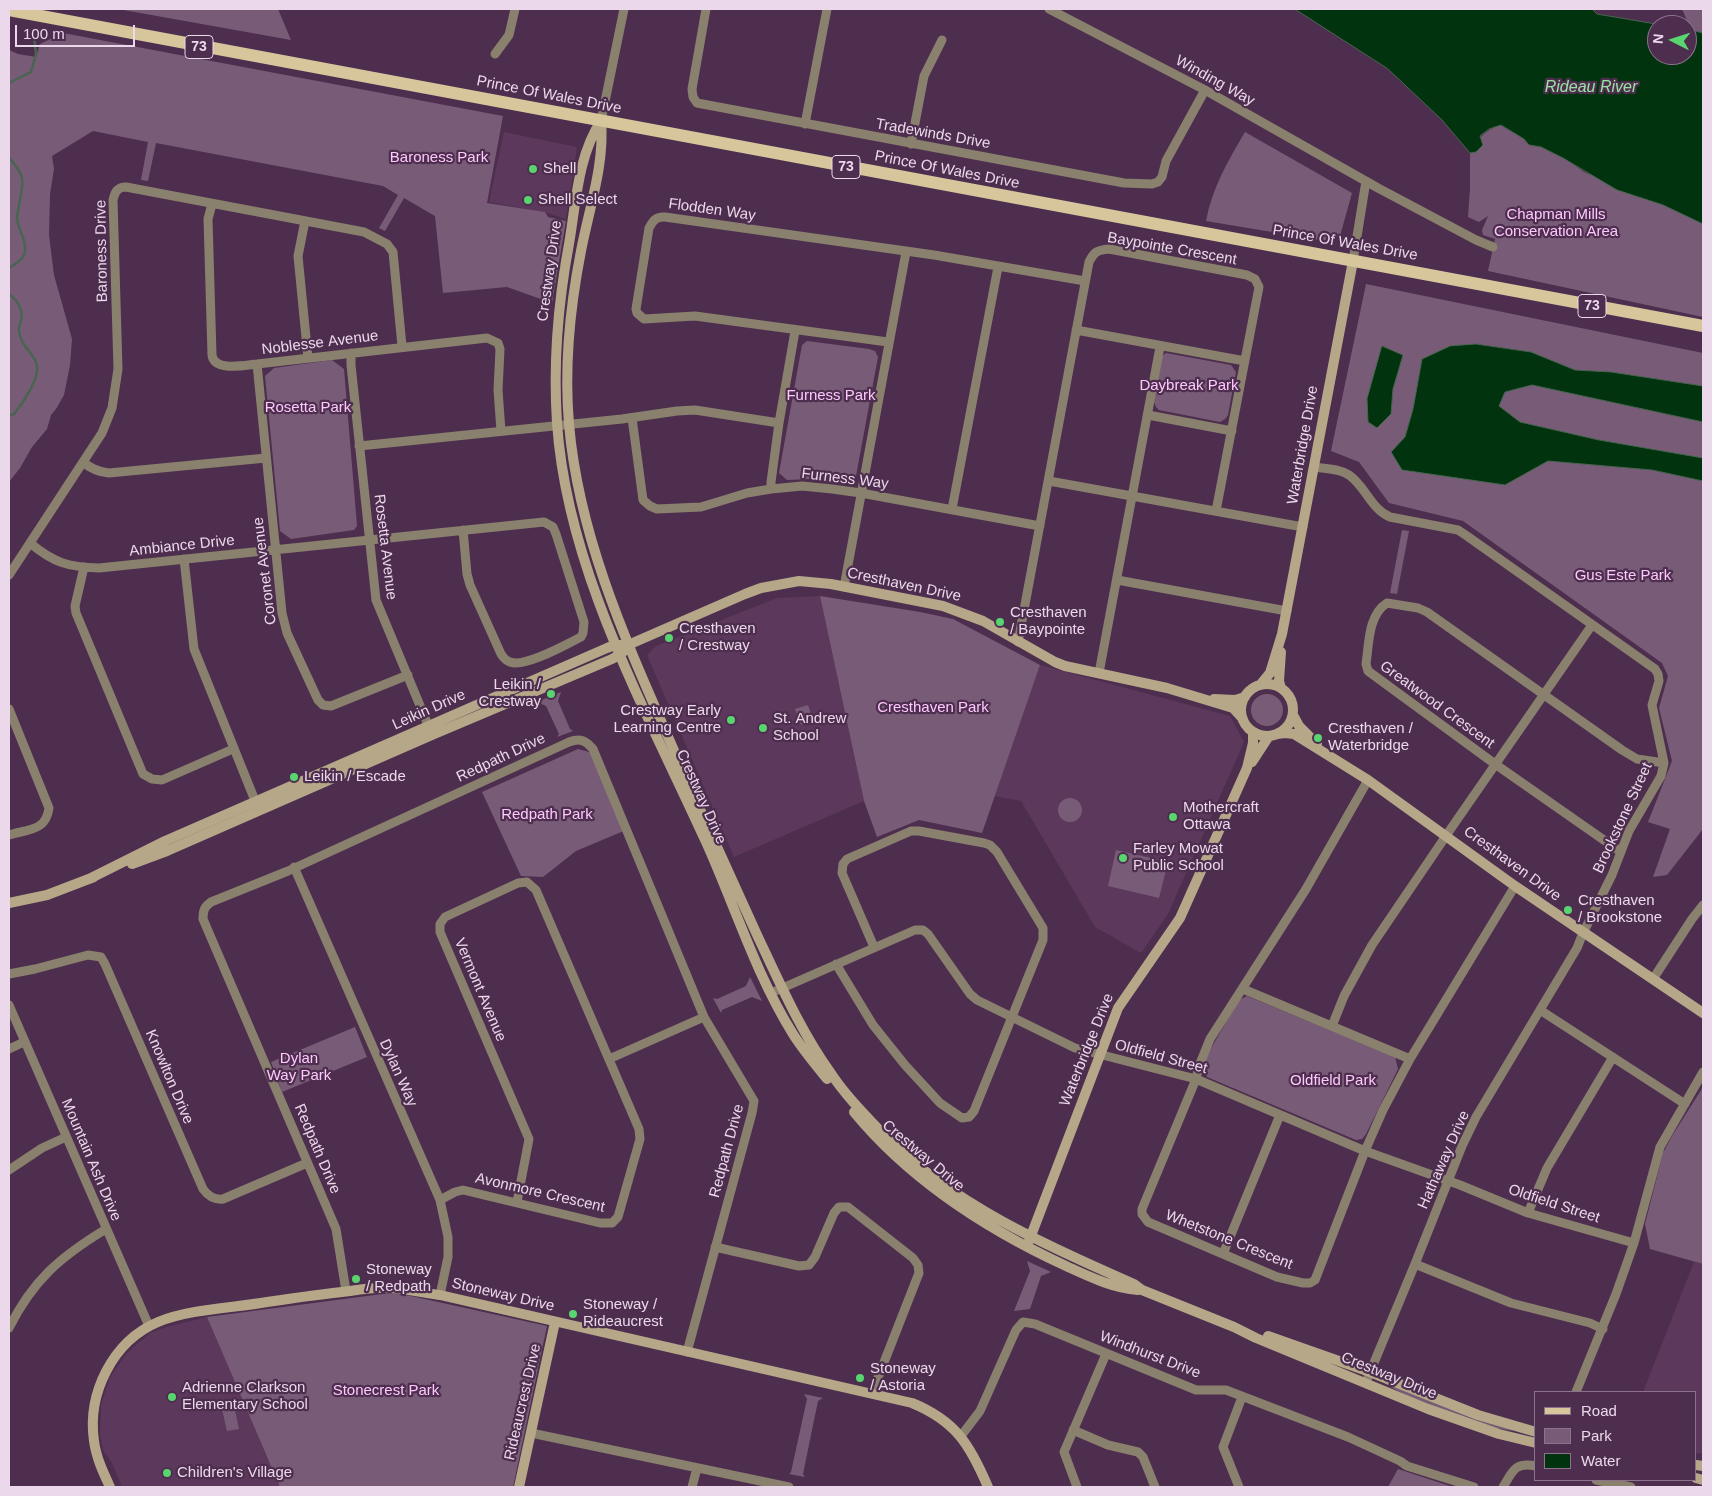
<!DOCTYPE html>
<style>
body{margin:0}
#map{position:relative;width:1712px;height:1496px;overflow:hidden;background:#4e2e4e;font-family:Helvetica,sans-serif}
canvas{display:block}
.frame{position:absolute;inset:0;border:10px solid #ecd8eb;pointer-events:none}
.legend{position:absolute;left:1534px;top:1391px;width:162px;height:90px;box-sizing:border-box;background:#4e2e4e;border:1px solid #8d728d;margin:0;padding:6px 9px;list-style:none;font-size:15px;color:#ecd8eb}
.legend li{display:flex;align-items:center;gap:10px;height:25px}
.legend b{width:25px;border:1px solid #8d728d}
.north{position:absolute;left:1647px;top:15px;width:50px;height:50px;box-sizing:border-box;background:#4e2e4e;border:1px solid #8d728d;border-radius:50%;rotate:275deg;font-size:14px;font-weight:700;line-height:20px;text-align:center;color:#ecd8eb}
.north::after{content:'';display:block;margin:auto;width:18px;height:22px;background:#59d56f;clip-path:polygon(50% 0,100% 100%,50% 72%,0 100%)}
.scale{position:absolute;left:15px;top:25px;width:120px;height:22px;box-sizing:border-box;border:2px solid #ecd8eb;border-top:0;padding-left:6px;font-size:15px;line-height:18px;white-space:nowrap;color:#ecd8eb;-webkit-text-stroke:4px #4e2e4e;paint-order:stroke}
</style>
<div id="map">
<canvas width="1712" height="1496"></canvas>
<div class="frame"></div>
<ul class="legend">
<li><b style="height:6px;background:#d7c59c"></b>Road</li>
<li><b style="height:14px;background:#785c77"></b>Park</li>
<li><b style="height:14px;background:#01340e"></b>Water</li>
</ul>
<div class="north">N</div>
<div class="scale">100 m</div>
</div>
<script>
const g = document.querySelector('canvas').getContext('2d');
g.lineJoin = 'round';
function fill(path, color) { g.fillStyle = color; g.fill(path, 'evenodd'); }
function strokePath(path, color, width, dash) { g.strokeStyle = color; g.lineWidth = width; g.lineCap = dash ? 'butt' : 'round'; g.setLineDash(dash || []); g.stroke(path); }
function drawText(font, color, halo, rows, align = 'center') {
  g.font = font + ' Helvetica,sans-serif'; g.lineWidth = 4.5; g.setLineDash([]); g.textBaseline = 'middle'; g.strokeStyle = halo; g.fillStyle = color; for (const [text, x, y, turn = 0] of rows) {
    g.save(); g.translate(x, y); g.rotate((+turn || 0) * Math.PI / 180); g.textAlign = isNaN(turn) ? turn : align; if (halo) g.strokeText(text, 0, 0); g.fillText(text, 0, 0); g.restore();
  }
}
const built = new Path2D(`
 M504,132L577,147L566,219L548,213L489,202Z
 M820,596L864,801L734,857L647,655L656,646L777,598Z
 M1040,665L1230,716L1244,742L1168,914L1141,953L1095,927L1021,801L994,796Z
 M1694,1262L1703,1264V1454L1696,1453V1392H1643Z
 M207,1317L280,1487H122L112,1463L103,1450L100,1435L101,1405L110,1377L127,1353L150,1333L166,1327Z`);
const green = new Path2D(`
 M118,9H278L291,40Z
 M1682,9H1703V33L1691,30Z
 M63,33L503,116L487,203L545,212L548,217L566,221L552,303L507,287L443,293L435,216L404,198L385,231L379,228L398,195L383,186L156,143L148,181L141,180L148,142L93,131L52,156L54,169L50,194L49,235L54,275L72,339L70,365L64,395L56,409L51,415L47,429L32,447L20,468L9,482V50L18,54L36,57L40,44Z
 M1500,125L1524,139L1526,142L1534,146L1541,147L1564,158L1584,172L1663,205L1703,224V317L1488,271L1495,239L1483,235L1482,230L1488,216L1479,222L1468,217L1470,189V153H1473C1480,136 1483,132 1500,125Z
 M1245,132L1352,193L1340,236L1326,241L1206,221C1212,188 1228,161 1245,132Z
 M1366,284L1703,353V386L1611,372L1575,370L1531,352L1476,344L1413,409L1405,437L1392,452L1505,485L1548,461L1652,470L1703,481V829L1667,875L1653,877L1670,829L1648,822L1672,761L1659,708L1668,676L1662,663L1463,521L1389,503L1359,462L1331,451ZM1382,346L1403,356L1393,389L1391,414Z
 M807,341L869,349L875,351L878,357L856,476L852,483L847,484L811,479L787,480L779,473L802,345Z
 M1166,353L1231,365L1236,372L1228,415L1225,419L1220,422L1159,410L1156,407L1154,402L1162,356Z
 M332,360L344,369L357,526L354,530L291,539L280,531L265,376L274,368Z
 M1532,385L1703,422V458L1599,440L1520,422L1499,406L1505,392Z
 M1402,530L1409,531L1397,594L1390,593Z
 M820,596L920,612L953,619L1040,665L982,833L919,820L877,837L864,801Z
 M561,692L558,701L570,729L573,731L557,737L559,734L546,706L537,702Z
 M1251 710a16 16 0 1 1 32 0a16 16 0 1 1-32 0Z
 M808,705L813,720L801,725L795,709Z
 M578,749L593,753L626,830L576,851L543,877L521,876L482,792Z
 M1058 810a12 12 0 1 1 24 0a12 12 0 1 1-24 0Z
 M1116,850L1168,862L1159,898L1108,886Z
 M750,977L762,1001L752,997L722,1010L721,1013L713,998L717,999L746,986Z
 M1247,996L1395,1057L1398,1069L1366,1134L1362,1139L1356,1140L1207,1077L1202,1064L1239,1000Z
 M355,1027L367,1057L282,1092L271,1062Z
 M1703,1087V1264L1650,1249L1645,1224L1663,1153L1672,1136Z
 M1027,1261L1051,1272L1041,1276L1030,1309L1014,1311L1030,1271Z
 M390,1293L411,1296L547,1326L513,1487H280L207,1317Z
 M1384,1383L1514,1431C1486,1428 1459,1416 1433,1406C1416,1399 1399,1393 1384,1383Z
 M804,1394L823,1398L818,1401L803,1474L805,1477L789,1474L791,1472L807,1399Z
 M234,1406L239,1429L227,1431L222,1409Z
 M1398,1469L1453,1487H1388Z`);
const water = new Path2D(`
 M1295,9H1592L1597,14L1662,25H1657V55H1687V29L1703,33V224L1663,205L1617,190L1563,158L1541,147L1529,145L1524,139L1501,125L1489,129L1480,136L1483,145L1476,152L1470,153L1442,120L1388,69Z
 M1476,344L1531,352L1575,370L1611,372L1703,386V422L1532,385L1505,392L1499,406L1520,422L1599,440L1703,458V481L1652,470L1548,461L1505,485L1402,470L1391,452L1405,437L1413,409L1422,359L1450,346Z
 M1382,346L1403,355L1393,389L1391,414L1377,428L1368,422L1367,399Z`);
const stream = new Path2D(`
 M9,83L31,72L36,54L34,36
 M9,158C14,163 20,170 22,178C24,188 18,206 17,217C17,229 27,239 25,252C23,260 15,264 9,268
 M9,294C17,300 24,310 21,320C20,325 18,327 19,331C20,344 31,351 36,362C42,376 23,403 14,414L9,415`);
const street = new Path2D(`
 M706,9L692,89L693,97L697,103L1124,183L1152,184L1158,182L1162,177L1166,161L1205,90
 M1049,9L1205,90L1378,188L1476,240L1493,247
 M495,54L509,35L515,9
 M601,121L624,9
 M805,124L827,9
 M911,144L924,76L942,40
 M212,204L208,219L212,355C214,372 245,365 257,364L487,338L498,343L500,349L498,390L501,431
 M305,221L298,256L308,358
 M1353,261L1366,181
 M1076,330L1245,361
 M888,342L695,316L644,319L637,313L636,309L649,228C653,221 656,216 665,217L934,255L1085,281
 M351,353V365L376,600L431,732
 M257,364L282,613L287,633L318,700L323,705L331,706L408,675
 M1148,415L1232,431
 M632,418L643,500L650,506L657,509L701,507L747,493L771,489L802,486L832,489L861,493L1040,526
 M359,446L622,419L677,411L695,410L779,423
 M83,462C91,469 98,472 109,473L266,458
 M1314,467C1325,469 1339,468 1349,475C1366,487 1371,509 1390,517L1458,530L1467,536L1655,669L1658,674L1659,681L1652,705L1664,763L1661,776L1629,831L1612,875L1583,933L1577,948L1476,1117L1462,1146L1415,1264L1366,1382
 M1049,481L1303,527
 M771,489V482L779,423L795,331
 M952,509L998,267
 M30,543C54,563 68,567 99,568L544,522L553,527L556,534L584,622L583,633L581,637C567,644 525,668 510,662C507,661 503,657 501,654L470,585L467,574L463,530
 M184,559L194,649L258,808
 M84,567L75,606L76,613L143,774L152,779L162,780L233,749
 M9,575L102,433L112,408L118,369L113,200C115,192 117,187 126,187L364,232L387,244L393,252L402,346
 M1117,580L1287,611
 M844,587L906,252
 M1018,642L1089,262C1094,252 1097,250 1109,249L1247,275L1255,279L1259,287L1216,511
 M1099,673L1160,347
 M9,709L49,808C46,831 29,829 9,835
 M1368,780L1306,889L1210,1039L1199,1066L1196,1079L1142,1209V1214L1148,1222L1277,1277L1303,1283H1310L1315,1280L1365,1151L1383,1110L1410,1059L1515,886
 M1621,852L1495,764L1368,671L1366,664C1369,644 1368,615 1387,603L1418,608L1427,612L1622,750L1637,759L1664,763
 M294,867L440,1200L448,1237V1257L440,1295
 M836,964L873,1025L905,1065L940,1103L962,1118L969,1117L974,1111L1043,940V928L997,852L990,845L984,843L919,831H911L847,859L843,864L842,873L874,947
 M9,974L35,969L88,955L101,957L105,964L203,1189C208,1196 214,1200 223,1199L307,1163
 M1653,979L1692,919L1703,905
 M1243,989L1410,1059
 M771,993L915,930H923L928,934L970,994L977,1000L1075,1048L1196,1079L1365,1151L1460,1185L1528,1213L1634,1243
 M9,1005L149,1326
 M1540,1010L1685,1104
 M1332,1026L1344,996L1372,945L1452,827L1592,625
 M9,1049L24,1042
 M609,1059L704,1017
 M9,1170L42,1148L66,1137
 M440,1200L455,1192L463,1190L600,1223H612L618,1217L640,1139L639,1129L536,890L527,882L518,883L445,917L440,924V932L529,1139L517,1202
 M1528,1213L1547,1168L1613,1057
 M715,1247L799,1266L809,1265L815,1257L834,1213L839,1207H848L913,1258L918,1265L919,1273L872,1393
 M1223,1254L1280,1115
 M1415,1264L1511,1303L1590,1323L1603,1329
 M346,1291L336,1229L203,919C203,911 204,907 211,902L288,871L569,742C580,738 585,740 593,749L704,1017L754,1101L752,1113L687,1352
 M9,1328C33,1280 60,1257 106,1229
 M1576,1392L1616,1294L1634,1243L1660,1147L1703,1072
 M1073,1430L1108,1445L1138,1452L1143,1457L1155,1487
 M531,1433L789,1487
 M961,1436L980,1411L1016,1330L1023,1322L1035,1324L1196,1390H1226L1348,1437L1400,1461L1407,1466L1474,1487
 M1596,1480L1631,1487
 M692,1487L697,1468
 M1077,1487L1064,1452L1106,1354
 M1239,1487L1223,1447L1242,1397
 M1503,1487C1513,1471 1514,1462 1536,1466`);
const secondary = new Path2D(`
 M601,121C605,163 589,209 581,251C570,307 564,366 569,424C580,552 639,668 689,785C712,836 735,887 758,937C780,983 800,1030 830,1072C845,1095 865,1115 884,1135C952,1204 1047,1246 1134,1284L1142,1290L1234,1327L1256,1338L1428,1409L1499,1434L1536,1443
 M601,121C578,155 576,203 569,244C558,303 553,362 557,423C567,570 646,710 706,842C735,906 756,975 793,1034C803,1050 816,1065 827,1079
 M1281,652L1279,681L1281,688
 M1241 710a26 26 0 1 1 52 0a26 26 0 1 1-52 0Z
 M1261,684L1270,673L1282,634L1353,261
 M1214,699L1235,700L1245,697
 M1293,715L1299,726L1317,744
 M1277,734L1285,733L1294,734L1368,780L1515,886L1703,1013
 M1252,762L1269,736
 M132,864L167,851L432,735L612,659L619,655L623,652
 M89,879L165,841L607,648L615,645H628L745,594L761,588L799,581L831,584L943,606L983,621L1055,662L1065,666L1167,688L1233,708L1243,719
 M9,903L47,895L94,877
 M854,1112C910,1180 986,1229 1066,1266C1088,1276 1112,1288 1138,1290
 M1029,1241L1118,1008L1180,918L1247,768L1253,743V732
 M1268,1336L1370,1372L1478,1415L1536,1432
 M1696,1465L1703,1466
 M1696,1478L1703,1480
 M110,1487C103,1472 96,1457 94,1441C87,1393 113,1341 158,1322C189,1309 233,1308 267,1302C294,1298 322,1294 350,1291C363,1289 377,1287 391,1288C408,1289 424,1293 440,1295L912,1403C956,1421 970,1445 988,1487
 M519,1487L555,1322`);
const primary = new Path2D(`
 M9,10L1703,326`);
const markers = [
 [533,169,5,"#59d56f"],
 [528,200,5,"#59d56f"],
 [1000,622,5,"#59d56f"],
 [669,638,5,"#59d56f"],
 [551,694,5,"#59d56f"],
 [731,720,5,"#59d56f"],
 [763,728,5,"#59d56f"],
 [1318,738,5,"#59d56f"],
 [294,777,5,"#59d56f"],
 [1173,817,5,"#59d56f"],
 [1123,858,5,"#59d56f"],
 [1568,910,5,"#59d56f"],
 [356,1279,5,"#59d56f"],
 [573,1314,5,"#59d56f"],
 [860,1378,5,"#59d56f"],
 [172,1397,5,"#59d56f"],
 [167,1473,5,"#59d56f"]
];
const shields = [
 [199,47,28],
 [846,167,28],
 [1592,306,28]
];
const shieldNames = [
 ["73",199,47],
 ["73",846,167],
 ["73",1592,306]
];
const streetNames = [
 ["Winding Way",1215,81,29],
 ["Prince Of Wales Drive",549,95,11],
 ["Tradewinds Drive",933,134,10],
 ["Prince Of Wales Drive",947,170,11],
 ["Flodden Way",712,210,8],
 ["Prince Of Wales Drive",1345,243,10],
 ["Baypointe Crescent",1172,249,10],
 ["Baroness Drive",102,251,-91],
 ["Crestway Drive",550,271,-82],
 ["Noblesse Avenue",320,343,-7],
 ["Waterbridge Drive",1303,445,-80],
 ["Furness Way",845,479,7],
 ["Ambiance Drive",182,546,-6],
 ["Rosetta Avenue",385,547,83],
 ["Coronet Avenue",265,571,-97],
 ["Cresthaven Drive",904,585,12],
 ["Greatwood Crescent",1437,705,36],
 ["Leikin Drive",429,710,-24],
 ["Redpath Drive",501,758,-25],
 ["Crestway Drive",701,797,66],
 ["Brookstone Street",1623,818,-65],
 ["Cresthaven Drive",1512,864,36],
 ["Vermont Avenue",480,990,67],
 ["Waterbridge Drive",1087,1050,-68],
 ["Oldfield Street",1161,1057,15],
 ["Dylan Way",398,1073,66],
 ["Knowlton Drive",169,1077,67],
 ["Redpath Drive",317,1149,67],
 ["Redpath Drive",727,1151,-75],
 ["Crestway Drive",923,1156,40],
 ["Mountain Ash Drive",91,1160,67],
 ["Hathaway Drive",1444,1160,-66],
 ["Avonmore Crescent",540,1193,13],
 ["Oldfield Street",1554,1204,18],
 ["Whetstone Crescent",1229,1240,22],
 ["Stoneway Drive",503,1295,13],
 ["Windhurst Drive",1150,1355,21],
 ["Crestway Drive",1389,1376,22],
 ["Rideaucrest Drive",523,1402,-77]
];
const parkNames = [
 ["Baroness Park",439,158],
 ["Chapman Mills",1556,215],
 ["Conservation Area",1556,232],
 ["Daybreak Park",1189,386],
 ["Furness Park",831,396],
 ["Rosetta Park",308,408],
 ["Gus Este Park",1623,576],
 ["Cresthaven Park",933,708],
 ["Redpath Park",547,815],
 ["Dylan",299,1059],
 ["Way Park",299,1076],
 ["Oldfield Park",1333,1081],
 ["Stonecrest Park",386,1391]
];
const poiNames = [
 ["Shell",543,169],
 ["Shell Select",538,200],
 ["Cresthaven",1010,613],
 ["/ Baypointe",1010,630],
 ["Cresthaven",679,629],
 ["/ Crestway",679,646],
 ["Leikin /",541,685,"right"],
 ["Crestway",541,702,"right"],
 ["Crestway Early",721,711,"right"],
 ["Learning Centre",721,728,"right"],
 ["St. Andrew",773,719],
 ["School",773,736],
 ["Cresthaven /",1328,729],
 ["Waterbridge",1328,746],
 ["Leikin / Escade",304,777],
 ["Mothercraft",1183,808],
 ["Ottawa",1183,825],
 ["Farley Mowat",1133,849],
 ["Public School",1133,866],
 ["Cresthaven",1578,901],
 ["/ Brookstone",1578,918],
 ["Stoneway",366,1270],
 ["/ Redpath",366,1287],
 ["Stoneway /",583,1305],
 ["Rideaucrest",583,1322],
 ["Stoneway",870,1369],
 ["/ Astoria",870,1386],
 ["Adrienne Clarkson",182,1388],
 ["Elementary School",182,1405],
 ["Children's Village",177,1473]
];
const waterNames = [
 ["Rideau River",1591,88]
];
fill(built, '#5c385c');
fill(green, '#785c77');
fill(water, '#01340e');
strokePath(water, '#486550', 1);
strokePath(stream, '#486550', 2.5);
strokePath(street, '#89816d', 9);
strokePath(secondary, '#b5a788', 10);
strokePath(primary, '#d7c59c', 12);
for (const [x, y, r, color] of markers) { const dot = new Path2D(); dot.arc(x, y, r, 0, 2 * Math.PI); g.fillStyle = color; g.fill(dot); strokePath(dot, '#4e2e4e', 2); }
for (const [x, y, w] of shields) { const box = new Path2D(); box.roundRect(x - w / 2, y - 11.5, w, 23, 4); g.fillStyle = '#4e2e4e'; g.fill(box); strokePath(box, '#ecd8eb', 1); }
drawText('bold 14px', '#ecd8eb', null, shieldNames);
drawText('15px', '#ecd8eb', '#4e2e4e', streetNames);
drawText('15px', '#fec9fd', '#4e2e4e', parkNames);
drawText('15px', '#ecd8eb', '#4e2e4e', poiNames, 'left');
drawText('italic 16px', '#9ae1a2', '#4e2e4e', waterNames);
</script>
